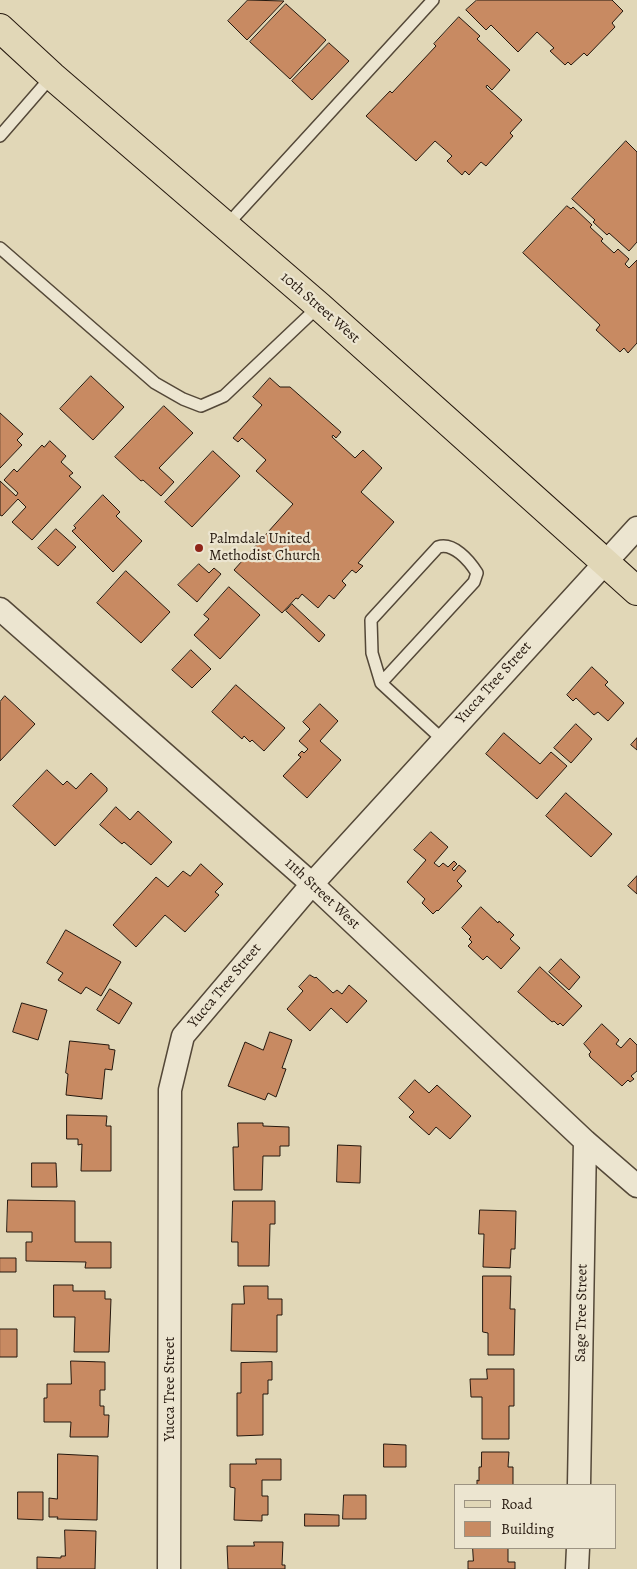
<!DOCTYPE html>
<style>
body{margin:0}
#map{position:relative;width:637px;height:1569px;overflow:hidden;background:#e1d7b7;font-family:Alegreya,serif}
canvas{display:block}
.legend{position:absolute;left:454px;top:1484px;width:162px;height:65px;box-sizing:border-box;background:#ece5d0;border:1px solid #9c9382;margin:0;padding:6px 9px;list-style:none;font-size:15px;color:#25180e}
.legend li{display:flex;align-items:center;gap:10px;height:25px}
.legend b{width:25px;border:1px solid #9c9382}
</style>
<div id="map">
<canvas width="637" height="1569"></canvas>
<ul class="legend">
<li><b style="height:6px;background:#e1d7b7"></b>Road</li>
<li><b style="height:14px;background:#c88a62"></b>Building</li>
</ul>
</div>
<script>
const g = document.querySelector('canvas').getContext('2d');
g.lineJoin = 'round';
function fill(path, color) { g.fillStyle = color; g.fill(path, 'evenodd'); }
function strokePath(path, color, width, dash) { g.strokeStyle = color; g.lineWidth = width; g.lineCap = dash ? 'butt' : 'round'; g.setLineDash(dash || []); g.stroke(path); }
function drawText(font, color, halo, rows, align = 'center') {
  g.font = font + ' Alegreya,serif'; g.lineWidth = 4.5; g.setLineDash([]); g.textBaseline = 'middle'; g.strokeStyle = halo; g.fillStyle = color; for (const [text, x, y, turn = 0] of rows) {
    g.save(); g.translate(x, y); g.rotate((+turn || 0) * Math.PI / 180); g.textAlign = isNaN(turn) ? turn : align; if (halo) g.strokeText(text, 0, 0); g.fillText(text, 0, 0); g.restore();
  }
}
const building = new Path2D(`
 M248,0L284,1L247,40L228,21Z
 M477,0H612L623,11L612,23L615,27L587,56L584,53L571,65L568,62L565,65L550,51L554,48L537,32L518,52L491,25L486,30L466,10Z
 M286,4L326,40L290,79L250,42Z
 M459,17L480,36L477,39L510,70L492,90L487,85L486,87L522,120L510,133L513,136L486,166L481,162L469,175L465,171L462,175L447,161L452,156L435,141L416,161L366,116L390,91L392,93L436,46L434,44Z
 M329,43L349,61L312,100L292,81Z
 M626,141L637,152V242L629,251L609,233L607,235L593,222L595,220L572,199Z
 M567,206L571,209L573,207L592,225L590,227L603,239L601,241L614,253L618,249L629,259L625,264L629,268L637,260V343L628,353L624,348L620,352L596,330L600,325L523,253Z
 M91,376L124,407L93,440L60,409Z
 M270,378L280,387H290L341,432L336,438L333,435L332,437L355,458L363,450L382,468L361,492L394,522L358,563L363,566L356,573L352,570L342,581L346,585L334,599L329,595L318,608L302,594L298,599L296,598L282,613L234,570L293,504L256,471L266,460L242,438L238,442L233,438L262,405L253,397Z
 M164,406L193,433L159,468L174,482L161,496L143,480L141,481L115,457Z
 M0,413L23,434L17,440L22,445L0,468Z
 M50,441L66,456L61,462L73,473L69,476L81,487L32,540L12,522L26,507L18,499L2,516L0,515V481L16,496L18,493L4,480L14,469L17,472L42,445L44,447Z
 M213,451L240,476L192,527L165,502Z
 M103,495L120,512L116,516L142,541L113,572L72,531L76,528L74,526Z
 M56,529L76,547L58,566L38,548Z
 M199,564L209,573L214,568L221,574L197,602L178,585Z
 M126,571L170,612L141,643L97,603Z
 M229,587L260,615L220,659L194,635L209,619L204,615Z
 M292,604L325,635L319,642L286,611Z
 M191,650L211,669L192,688L172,670Z
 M592,667L608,682L605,685L624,703L608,721L598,712L594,715L576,698L573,701L567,695Z
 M236,685L285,728L264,751L252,740L250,742L244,736L242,739L212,712Z
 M5,696L35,724L0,761V702Z
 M320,704L338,721L320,741L341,760L307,798L283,776L301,757L298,755L302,751L304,753L308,749L299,741L310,729L303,722Z
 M576,724L592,739L571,763L554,748Z
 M504,733L540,764L551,752L567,766L537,799L486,754Z
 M637,738V750L631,745Z
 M47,770L63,785L67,781L76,789L91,773L107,788V791L55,846L13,806Z
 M566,793L612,834L591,857L546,816Z
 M116,807L130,820L138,811L172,842L151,865L124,842L122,844L100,825Z
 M431,832L448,847L434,863L439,867L443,863L448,867L454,861L457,864L452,869L454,871L459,865L466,871L457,881L462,886L438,911L437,910L433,914L422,903L425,899L407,882L426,860L414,850Z
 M201,864L223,884L215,892L219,895L185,932L165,915L136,947L113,925L156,877L168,887L183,871L190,876Z
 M637,876V894L628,886Z
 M481,907L498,923L499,921L514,935L510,939L520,948L501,969L487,956L483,960L468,946L472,942L469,939L471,937L462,928Z
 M66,930L121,962L101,996L86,987L81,994L58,980L63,973L47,963Z
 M561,959L580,977L569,990L549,972Z
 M540,967L582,1006L563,1026L560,1023L558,1025L554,1021L552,1022L518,992Z
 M310,975L315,978L316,977L333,993L337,990L342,994L349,985L367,1001L347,1023L331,1008L310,1031L287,1009L303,991L299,987Z
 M110,989L132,1003L119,1024L97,1010Z
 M22,1003L47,1010L38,1040L13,1032Z
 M602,1024L619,1040L616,1044L621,1048L630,1038L637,1045V1071L631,1076L634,1079L630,1082L628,1080L622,1086L590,1057L589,1054L591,1052L584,1044Z
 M270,1032L292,1040L282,1068L286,1069L276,1097L268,1093L265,1100L228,1086L245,1042L263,1050Z
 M70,1041L109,1045V1049L115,1050L112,1070L105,1069L102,1099L66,1095L68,1074L66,1073Z
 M415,1080L429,1093L437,1085L471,1116L450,1139L436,1127L429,1135L409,1117L414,1112L399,1098Z
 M67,1115L107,1116L106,1126H111V1171H81L82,1144L78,1145V1139H67Z
 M238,1123H263V1126L289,1127V1146H280V1156H263L262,1190H234L233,1147H238Z
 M338,1145L361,1146L360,1183L337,1182Z
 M32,1163H56L57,1187H32Z
 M8,1200L75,1201V1242H111V1268H85L86,1262L26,1261V1242H32V1232H7Z
 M233,1201H275V1224H270L269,1266H238V1242H232Z
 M480,1210L516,1211L515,1249H511L510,1268L483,1267L484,1234H479Z
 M0,1258H16V1272H0Z
 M483,1276H511L510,1309H515L514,1355H488V1333L483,1332Z
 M54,1285H73V1291H105V1299H111L109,1352H74L75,1317H54Z
 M244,1286H268V1299H282V1315H277V1352L231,1351L232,1304H244Z
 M0,1329H17V1357H0Z
 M71,1361L105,1362V1390H100V1406H104V1415H109L108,1437H70L71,1422H44V1398H47V1384H71Z
 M272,1362V1380H268V1394H263V1435L237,1436V1393H241V1363Z
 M487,1369H514V1406H509V1439H482V1397H471L470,1379H487Z
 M384,1444L406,1445V1467H384Z
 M482,1452H509L508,1467H513V1485H477V1480L479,1481V1467H481Z
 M58,1454L98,1456L97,1520L57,1519L58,1517H49V1498L57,1499Z
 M256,1459H281V1480H262V1496H268V1515H262V1521L234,1520L235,1488L230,1487V1464H256Z
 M18,1492H43V1520L18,1519Z
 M344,1495H366V1519H343Z
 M305,1514L339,1515V1526H305Z
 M65,1530L96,1531L95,1569H37V1557L61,1558V1556H65Z
 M254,1542H283L282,1565H285V1569H228L227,1546H254Z
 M473,1548H508V1562H515V1569H468V1561H473Z`);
const lane = new Path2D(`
 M0,136L52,76
 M226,226L433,0
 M0,248L155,383L183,399L201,406L224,396L319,306
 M381,683L474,582L477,573C469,560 453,542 438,547L371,620L372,653L381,683L443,740`);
const street = new Path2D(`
 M0,609L312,884L585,1141L637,1186
 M579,1485L585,1141
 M169,1569L170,1090L183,1036L312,884L637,528
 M577,1569L578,1548`);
const primary = new Path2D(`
 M0,28L52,76L319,306L637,591`);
const markers = [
 [199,548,5,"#8f2418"]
];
const streetNames = [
 ["10th Street West",320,308,41],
 ["Yucca Tree Street",494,683,-48],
 ["11th Street West",322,894,43],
 ["Yucca Tree Street",225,986,-50],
 ["Sage Tree Street",582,1313,-89],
 ["Yucca Tree Street",170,1389,-90]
];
const poiNames = [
 ["Palmdale United",209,539],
 ["Methodist Church",209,556]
];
fill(building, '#c88a62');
strokePath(building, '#25180e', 1);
strokePath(lane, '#544838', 14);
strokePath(street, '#544838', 25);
strokePath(primary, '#25180e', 30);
strokePath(lane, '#ece5d0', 11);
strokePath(street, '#ece5d0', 22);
strokePath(primary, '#e1d7b7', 28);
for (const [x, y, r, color] of markers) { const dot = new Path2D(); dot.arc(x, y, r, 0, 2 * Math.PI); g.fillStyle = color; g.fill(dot); strokePath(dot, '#ece5d0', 2); }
drawText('15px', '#25180e', '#ece5d0', streetNames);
drawText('15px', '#25180e', '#ece5d0', poiNames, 'left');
</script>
